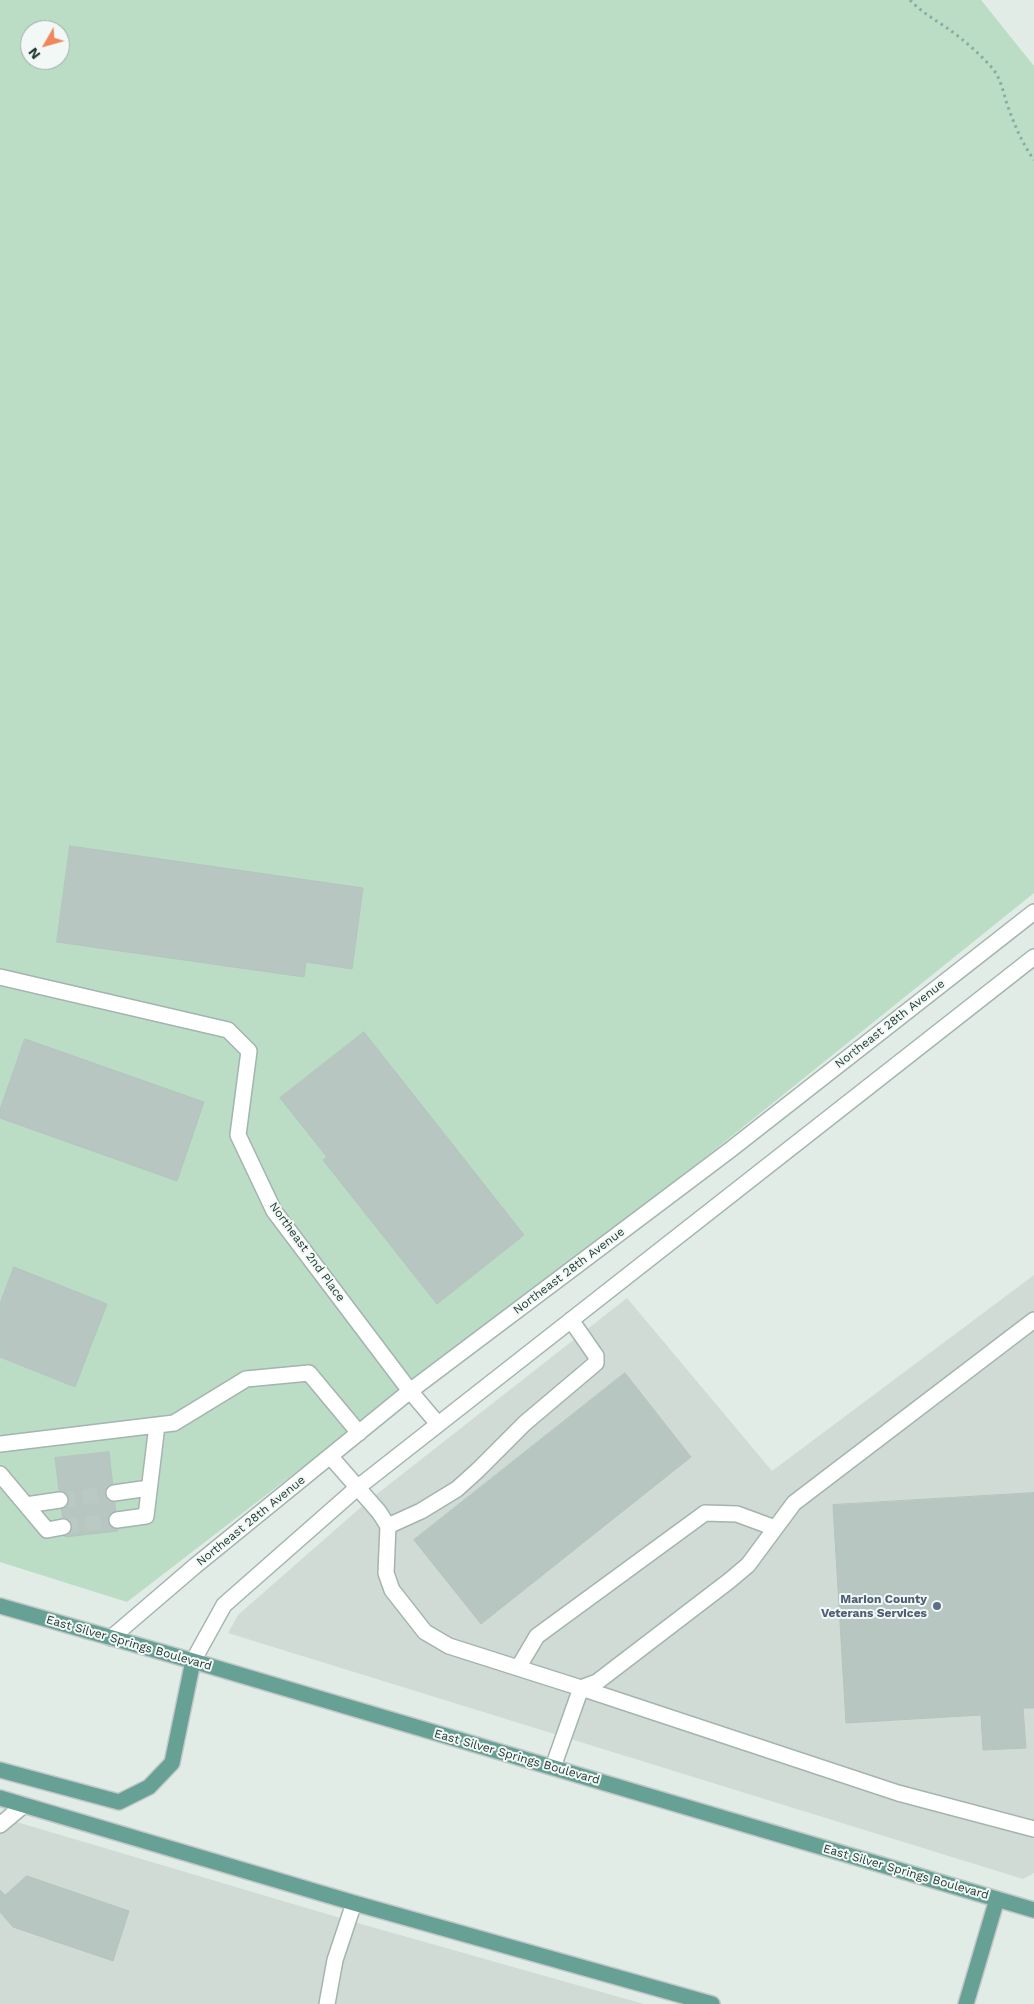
<!DOCTYPE html>
<style>
body{margin:0}
#map{position:relative;width:1034px;height:2004px;overflow:hidden;background:#e1ece7;font-family:"Work Sans",sans-serif}
canvas{display:block}
.north{position:absolute;left:20px;top:20px;width:50px;height:50px;box-sizing:border-box;background:#f2f8f5;border:1px solid #9fada9;border-radius:50%;rotate:232deg;font-size:14px;font-weight:700;line-height:20px;text-align:center;color:#223c36}
.north::after{content:'';display:block;margin:auto;width:18px;height:22px;background:#ef865c;clip-path:polygon(50% 0,100% 100%,50% 72%,0 100%)}
</style>
<div id="map">
<canvas width="1034" height="2004"></canvas>
<div class="north">N</div>
</div>
<script>
const g = document.querySelector('canvas').getContext('2d');
g.lineJoin = 'round';
function fill(path, color) { g.fillStyle = color; g.fill(path, 'evenodd'); }
function strokePath(path, color, width, dash) { g.strokeStyle = color; g.lineWidth = width; g.lineCap = dash ? 'butt' : 'round'; g.setLineDash(dash || []); g.stroke(path); }
function drawText(font, color, halo, rows, align = 'center') {
  g.font = font + ' "Work Sans",sans-serif'; g.lineWidth = 4; g.setLineDash([]); g.textBaseline = 'middle'; g.strokeStyle = halo; g.fillStyle = color; for (const [text, x, y, turn = 0] of rows) {
    g.save(); g.translate(x, y); g.rotate((+turn || 0) * Math.PI / 180); g.textAlign = isNaN(turn) ? turn : align; if (halo) g.strokeText(text, 0, 0); g.fillText(text, 0, 0); g.restore();
  }
}
const built = new Path2D(`
 M1034,1275V1873L1023,1879L228,1633L238,1615L368,1501L627,1298L772,1471Z
 M0,1817L347,1920L644,2004H0Z`);
const green = new Path2D(`
 M0,0H981L1034,66V893L707,1156L127,1602L0,1562ZM30,30H60V60H30Z`);
const building = new Path2D(`
 M70,846L363,888L352,969L306,962L304,977L57,942Z
 M364,1032L524,1235L437,1304L323,1160L327,1157L280,1098Z
 M25,1039L204,1102L177,1181L0,1118V1110Z
 M14,1267L107,1304L75,1387L0,1357V1304Z
 M625,1373L691,1457L481,1624L414,1540Z
 M109,1452L118,1531L65,1537L55,1458Z
 M1034,1493V1708H1023L1026,1748L983,1750L981,1715L846,1723L833,1505Z
 M27,1876L129,1911L113,1961L13,1927L0,1912V1890L5,1895Z`);
const minorTunnel = new Path2D(`
 M60,1500L114,1493
 M63,1527L117,1520`);
const path = new Path2D(`
 M910,0C921,12 934,19 947,28C963,39 980,54 993,69C1001,79 1003,92 1007,104C1014,124 1022,143 1034,160`);
const minor = new Path2D(`
 M0,977L228,1030L249,1051L238,1135L274,1211L410,1391L438,1424
 M0,1444L174,1423L246,1379L309,1373L359,1433
 M330,1456L379,1512L388,1526L386,1573L392,1590L425,1632L449,1646L581,1688L597,1682L729,1581L748,1565L794,1503L1034,1320
 M0,1474L47,1530L63,1527
 M114,1493L149,1488
 M26,1505L60,1500
 M117,1520L146,1516L157,1425
 M388,1526L421,1511L457,1489L478,1470L525,1423L596,1363V1356L571,1320
 M111,1638L195,1566L410,1391L730,1150L1034,912
 M193,1661L224,1605L357,1488L1034,957
 M518,1668L537,1636L705,1513L737,1514L775,1528
 M553,1767L581,1688L898,1793L1034,1829
 M0,1825L24,1805
 M327,2004L335,1960L354,1903`);
const major = new Path2D(`
 M0,1606L193,1661L1034,1910
 M0,1770L119,1802L149,1787L172,1763L193,1661
 M0,1798L354,1903L712,2004
 M966,2004L997,1899`);
const markers = [
 [937,1606,5,"#5c6f8a"]
];
const streetNames = [
 ["Northeast 28th Avenue",890,1024,-38],
 ["Northeast 2nd Place",307,1252,54],
 ["Northeast 28th Avenue",569,1271,-37],
 ["Northeast 28th Avenue",251,1521,-39],
 ["East Silver Springs Boulevard",129,1643,16],
 ["East Silver Springs Boulevard",517,1757,16],
 ["East Silver Springs Boulevard",906,1872,16]
];
const serviceNames = [
 ["Marion County",927,1599],
 ["Veterans Services",927,1613]
];
fill(built, '#d0dbd6');
fill(green, '#bbdcc5');
fill(building, '#b7c6c0');
strokePath(building, '#b4c5bf', 1);
strokePath(minorTunnel, '#bbc9c4', 15, [15, 8]);
strokePath(minor, '#a4b4ae', 18);
strokePath(major, '#c1c8c7', 18);
strokePath(path, '#82afa3', 3, [2.5, 4]);
strokePath(minor, '#fff', 15);
strokePath(major, '#67a094', 15);
for (const [x, y, r, color] of markers) { const dot = new Path2D(); dot.arc(x, y, r, 0, 2 * Math.PI); g.fillStyle = color; g.fill(dot); strokePath(dot, '#f2f8f5', 2); }
drawText('12px', '#223c36', '#f2f8f5', streetNames);
drawText('bold 12px', '#4e5e75', '#f2f8f5', serviceNames, 'right');
</script>
